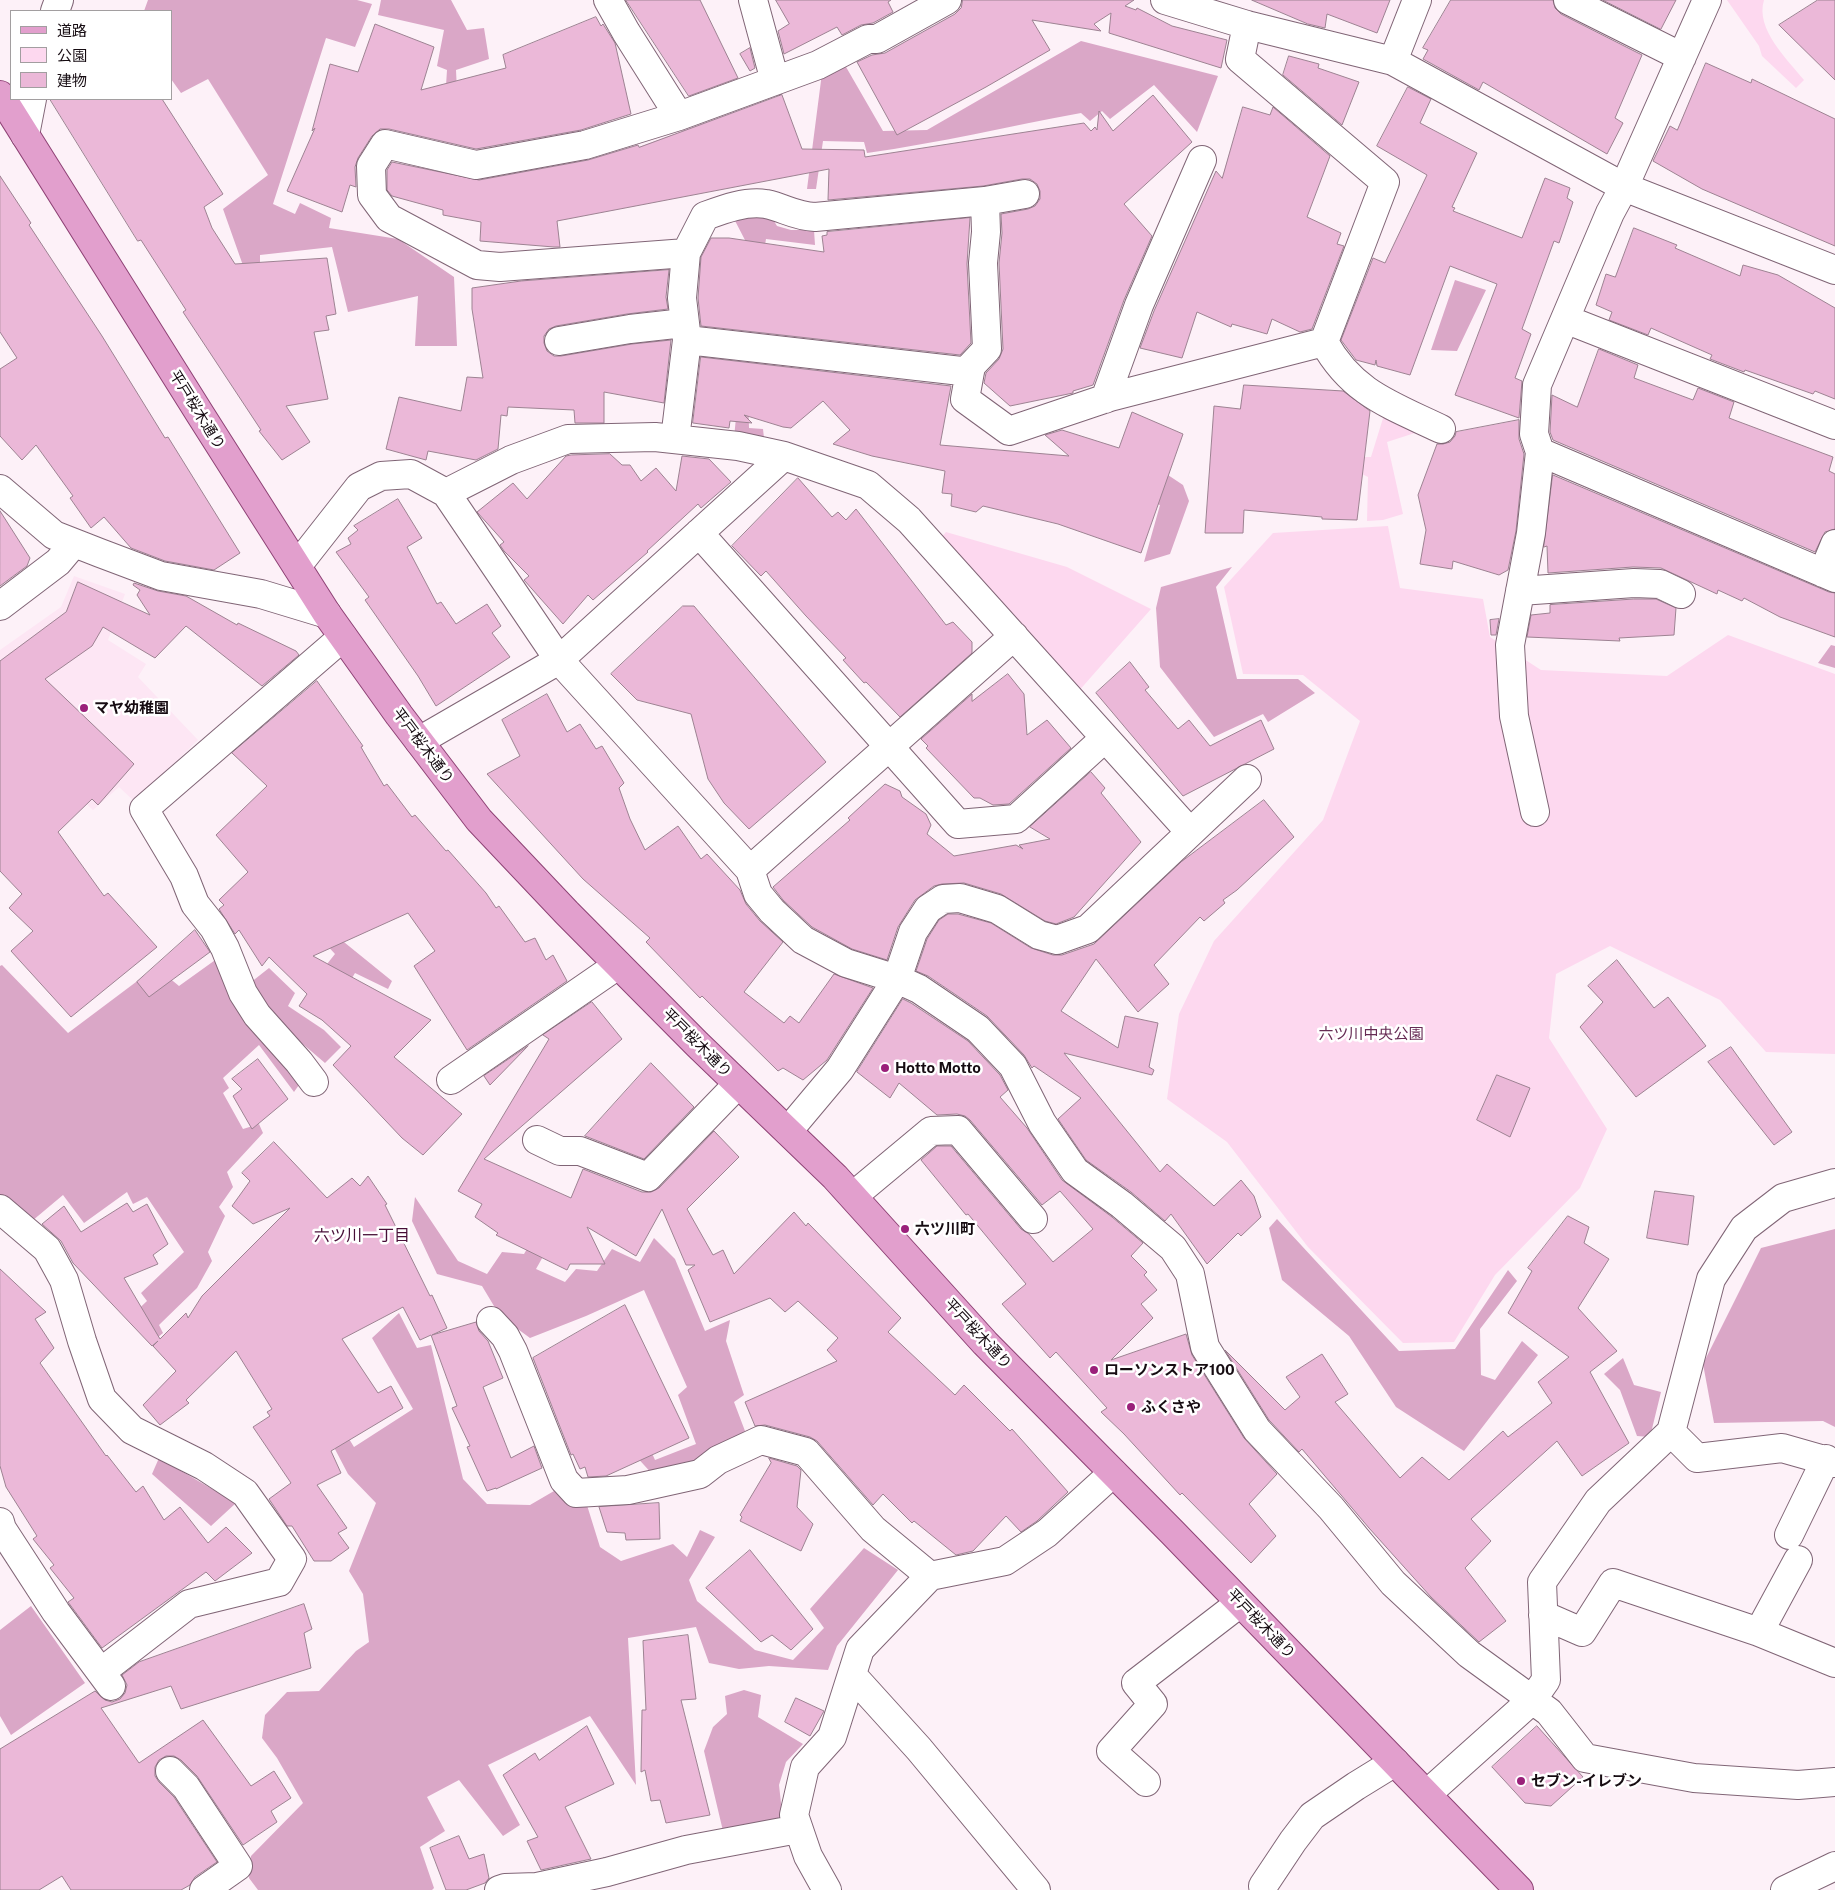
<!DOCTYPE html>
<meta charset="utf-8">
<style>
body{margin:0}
#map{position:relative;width:1835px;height:1890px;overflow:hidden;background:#fdf1f8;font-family:"Public Sans","Noto Sans JP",sans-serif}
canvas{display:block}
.legend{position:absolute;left:10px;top:10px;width:162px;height:90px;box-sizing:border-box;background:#fff;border:1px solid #a29ea0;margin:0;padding:6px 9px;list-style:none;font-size:15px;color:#160c12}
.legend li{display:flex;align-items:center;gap:10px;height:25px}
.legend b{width:25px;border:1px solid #a29ea0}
</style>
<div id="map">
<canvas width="1835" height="1890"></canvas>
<ul class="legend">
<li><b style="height:6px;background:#e29fcd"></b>道路</li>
<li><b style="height:14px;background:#fdd8ef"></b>公園</li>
<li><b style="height:14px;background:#ebb8d8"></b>建物</li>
</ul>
</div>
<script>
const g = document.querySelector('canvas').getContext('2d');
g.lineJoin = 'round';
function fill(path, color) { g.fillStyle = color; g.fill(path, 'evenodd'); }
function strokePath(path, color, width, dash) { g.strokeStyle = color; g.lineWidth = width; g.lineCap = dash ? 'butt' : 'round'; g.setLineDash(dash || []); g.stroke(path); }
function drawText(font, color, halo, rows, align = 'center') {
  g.font = font + ' "Public Sans","Noto Sans JP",sans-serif'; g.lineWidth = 5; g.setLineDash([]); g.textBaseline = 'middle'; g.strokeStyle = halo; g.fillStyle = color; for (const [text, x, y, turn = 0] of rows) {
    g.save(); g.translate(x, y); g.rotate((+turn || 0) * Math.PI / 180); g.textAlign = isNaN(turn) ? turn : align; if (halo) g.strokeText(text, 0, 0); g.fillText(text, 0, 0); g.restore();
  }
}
const built = new Path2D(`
 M74,576L125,594L108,640L146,664L138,677L198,740L135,802L119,787L93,810L50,772L0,812V650L61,607Z`);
const green = new Path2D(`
 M1727,0H1764C1755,29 1787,59 1804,80L1796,88L1762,56L1759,46Z
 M1384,415L1418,432L1387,442L1403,514L1383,520L1367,521L1368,477L1360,473V457H1371Z
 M1388,526L1400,588L1483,599L1490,637L1541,670L1667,676L1728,635L1835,674V1054L1766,1052L1720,1000L1610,946L1556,974L1549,1038L1607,1129L1580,1188L1495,1275L1454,1342L1403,1343L1308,1247L1227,1142L1167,1099L1179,1014L1214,941L1323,820L1360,721L1303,675L1243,674L1224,587L1273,533Z
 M946,532L1067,567L1151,609L1077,693L940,539Z`);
const forest = new Path2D(`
 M148,0H357L372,4L355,47L326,38L273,204L295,214L300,203L331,218L329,228L398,239L454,277L457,346H415L418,296L348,312L332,247L260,255V273L246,274L223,209L268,175L208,79L181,93L171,79V11H144Z
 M381,0H451L467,30L484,28L489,59L456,70L458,113L444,117L447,70L437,66L444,30L378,15Z
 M1081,41L1218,76L1197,132L1154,85L1110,119L1102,111L1090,121L1081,113C1010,126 939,143 867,153L864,142L823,141L816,189H807L822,73L842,60L883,131L927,130Z
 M731,213L771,216L777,226L791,230H814L815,245L766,239L751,329L746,242Z
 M1455,280L1486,290L1457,351L1431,350Z
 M748,386L749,428L763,429L764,438H734L739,387Z
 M1162,471L1183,485L1189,501L1170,554L1144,562L1160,505L1106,488Z
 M1232,567L1216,587L1237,679H1298L1315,693L1268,722L1263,714L1214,737L1160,667L1156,608L1161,587Z
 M1831,645L1835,646V668L1818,663Z
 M318,921L392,981L388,989L355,973L349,983L327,964L335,954L313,930Z
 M218,958L301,1082L294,1092L259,1045L223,1078L229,1088L223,1093L243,1129L259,1124L263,1133L227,1172L233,1187L219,1207L225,1216L208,1252L212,1261L197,1288L159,1325L163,1333L152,1342L130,1317L147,1301L141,1293L184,1252L147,1197L133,1204L127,1192L84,1223L63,1195L32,1221L0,1197V966L2,965L68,1033L156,967L179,986Z
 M269,968L295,993L288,1006L324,1030L341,1047L325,1063L269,1015L250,983Z
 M415,1197L458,1261L487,1274L502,1252L524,1254L539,1228L545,1253L536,1269L565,1282L576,1269L597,1271L612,1249L640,1262L654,1238L675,1259L705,1331L730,1320L726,1341L744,1395L734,1402L745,1431L689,1466L654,1476L634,1454L643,1433L655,1460L696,1444L678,1395L687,1387L644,1290L586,1316L530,1338L500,1316L482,1286L437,1274L412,1221Z
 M1277,1219L1399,1351L1455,1349L1508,1270L1517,1281L1480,1329L1481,1375L1495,1380L1522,1341L1538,1355L1464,1451L1396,1407L1349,1336L1282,1280L1269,1228Z
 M1835,1229V1427L1823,1421L1714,1423L1703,1364L1761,1248Z
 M399,1313L417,1348L431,1345L463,1479L487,1504L530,1505L554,1491L586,1502L600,1547L621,1561L673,1544L687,1557L700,1530L715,1537L689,1580L697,1601L755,1650L793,1660L824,1628L810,1609L864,1548L898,1570L837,1646L828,1670L769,1666L739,1669L709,1663L696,1627L628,1638L636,1785L590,1716L488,1765L520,1825L503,1836L459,1780L427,1797L445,1831L420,1847L434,1888L432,1890H258L249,1878L251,1856L303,1803L277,1758L262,1738L265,1715L287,1692L319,1691L356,1651L369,1642L363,1594L349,1571L376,1503L348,1474L326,1432L340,1424L354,1447L413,1409L372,1338Z
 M1623,1358L1634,1385L1661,1392L1650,1437L1637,1436L1620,1390L1604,1374Z
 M159,1458L236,1503L211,1526L152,1474Z
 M31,1606L85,1683L11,1735L0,1716V1630Z
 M744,1690L761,1695L758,1717L803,1744L786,1762L779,1785L783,1821L723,1831L704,1751L713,1727L727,1714L725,1696Z`);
const building = new Path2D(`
 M626,0H700L738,78L689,96Z
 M776,0H891L888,2L893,12L873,23L861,25L842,35L837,27L784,54L778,31L789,24Z
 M963,0H1134L1125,6L1136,10L1137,8L1172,26L1227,40L1221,68L1109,33L1111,13L1094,24L1101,31L1032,20L1050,50L986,87L897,135L857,62L872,55L885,53L955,14L961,8Z
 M1252,0H1390L1377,33L1327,14L1325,28L1308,24Z
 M1451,0H1553L1555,8L1561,14L1642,55L1615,118L1623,123L1607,154L1483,82L1479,90L1423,59L1428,50L1423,48Z
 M1603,0H1676L1661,29Z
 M1818,0H1835V80L1779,25Z
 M596,17L601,26L603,24L615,43L631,114L581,130L476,149L389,129H380L372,136L358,158L355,167L356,187L350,185L342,212L287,191L315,128L312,131L330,64L358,72L375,24L434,47L421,90L506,68L503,55Z
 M750,48L755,68L750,71L740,54Z
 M1289,56L1319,64L1318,68L1359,82L1342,125L1283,75Z
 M1706,63L1751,83L1752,79L1835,119V246L1702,189L1653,161L1670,126L1677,130Z
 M1408,87L1431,99L1420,123L1477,153L1452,207L1455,208L1453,211L1522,238L1545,178L1570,188L1567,198L1573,202L1559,243L1554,241L1522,329L1531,334L1515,378L1522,381L1519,418L1455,395L1497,284L1450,266L1410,375L1377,366L1376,360L1375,365L1356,360L1341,340L1373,258L1385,263L1427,175L1377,146Z
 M782,95L802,149L864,150L865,157L1084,123L1091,131L1095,127L1097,130L1099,111L1113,131L1153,95L1192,142L1124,204L1152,236L1124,300L1093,385L1073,391V393L1010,406L984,383L986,373L999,359L1003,349L999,263L1002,233L1001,214L1028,209L1035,206L1040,199V191L1037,184L1030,179H1022L983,186L828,200L829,169L557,221L560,247H554L480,241L481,222L443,215V210L392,196L387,190V170L392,162L479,180L588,160L638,145L639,147Z
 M50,99H162L223,194L204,207L212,228L235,264L327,258L336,314L326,316L329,330L314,332L328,399L286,406L310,442L282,460L259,431L261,430L183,312L186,310L141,240L138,241Z
 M1243,107L1270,115L1273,107L1330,156L1307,217L1341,233L1337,244L1344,246L1312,329L1300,332L1272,319L1267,334L1232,324L1231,327L1197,312L1182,358L1140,348L1154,311L1216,171L1222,178Z
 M0,176L31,223L29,225L102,336L165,438L168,437L240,553L214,570L165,561L131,548L104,517L91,528L70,498L73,496L36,445L22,460L0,436V369L17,358L0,332Z
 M970,218L967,264L971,343L960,355L701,326L698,298L701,257L711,238H729L824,252L822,236L827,235V232Z
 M1634,228L1677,245L1675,248L1740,276L1743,265L1778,275L1835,308V399L1815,391L1813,394L1745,370L1744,372L1710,359L1712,355L1651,328L1648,335L1609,320L1612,312L1596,305L1606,274L1615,277Z
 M669,270L666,297L668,309L627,314L556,326L549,329L544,336V343L547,351L554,356H561L632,344L671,340L664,403L604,392V423H575L574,410L508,407L507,416L501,415L498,449L476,460L428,451L426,460L386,449L399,397L461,411L467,377L483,378L472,309V288L521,281Z
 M1599,349L1638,365L1634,378L1693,400L1698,388L1734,402L1729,418L1833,457L1829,471L1835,474V529L1825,532L1815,552L1553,440L1550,432L1552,395L1577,407Z
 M701,357L951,386L940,445L1069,456L1045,435L1062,430L1119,448L1132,412L1183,434L1141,553L1058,524L983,506L976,512L951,506L952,494L942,493L945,471L872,456L833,444L850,430L823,401L791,428L783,427L744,415L752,423L730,421L729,428L693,423Z
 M1244,385L1343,391L1370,411L1357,520L1322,519V517L1244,510L1243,533H1205L1214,406L1240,409Z
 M1519,420V439L1524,454L1516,531L1508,570L1499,575L1453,561L1452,569L1420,564L1426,530L1418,495L1437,444H1443L1450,442L1455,436L1456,432Z
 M610,454L622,465H630L641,481L656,468L676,491L682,456L709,459L731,482L701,508L698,504L647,551L648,552L593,600L588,595L563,624L524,580L529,576L504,551L500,545L504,542L477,512L513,483L527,499L566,456L571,455Z
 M1553,475L1829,592L1835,593V637L1780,617L1744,598L1742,601L1718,590L1717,594L1661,568L1633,567L1548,573L1547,546L1544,547Z
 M798,478L832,517L838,512L846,520L856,509L946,625L953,622L972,642V653L900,717L866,682L864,683L843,660L846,658L806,616L766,571L761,576L732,546Z
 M398,499L422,538L407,547L437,604L441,602L456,624L487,604L501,626L492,633L510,657L436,706L418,676L365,600L369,597L336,552L351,544L348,538L358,530L354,526Z
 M0,511L30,558L27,566L0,586Z
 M78,582L150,615L137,595L140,590L133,585L134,583L158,591L186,596L237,625L238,623L296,651L299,655L262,686L186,626L155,658L103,627L92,646L45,679L134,764L98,805L92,799L58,832L104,896L108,893L157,947L71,1017L11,951L33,931L9,908L22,894L0,871V661L66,612Z
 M1634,599H1656L1676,608L1674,635L1619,638L1620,641L1527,637L1531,615L1550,613V605Z
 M683,606H694L826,762L749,829L724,803L708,779L691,714L637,700L611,674Z
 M1499,619L1496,635H1491L1490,620Z
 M1130,662L1149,687L1145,690L1178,729L1189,720L1210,746L1261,720L1274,749L1183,796L1096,693Z
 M1008,674L1024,694L1027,735L1047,720L1071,748L1009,804L993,805L980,798H974L926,748L928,746L921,739L972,694V701Z
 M317,681L363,746L361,747L365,754L384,786L387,784L412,817L415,815L446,851L448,850L486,893L496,908L499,906L525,942L535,938L546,960L553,955L567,981L467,1050L414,966L435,951L408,913L313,956L431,1020L394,1057L462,1114L423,1155L402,1138L333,1065L351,1046L322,1020L299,1006L307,994L269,957L262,966L239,930L235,934L219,909L224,905L219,900L248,872L216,835L267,786L232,753Z
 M547,694L567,732L580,724L596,749L602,746L624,783L619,788L630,819L645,850L678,826L701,859L707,854L740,890L746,904L760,921L783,942L744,992L784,1023L790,1016L799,1023L834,974L873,988L827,1060L803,1080L783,1068L778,1071L702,996L700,998L646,942L650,938L583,879L487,774L520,756L502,720Z
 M1091,772L1105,788L1101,793L1141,842L1074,917L1056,924L1045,921L1001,894L964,883L942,884L934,886L915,900L898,927L887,960L852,949L812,927L783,900L773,887L850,820L848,818L885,784L900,791L902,797L926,814L931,825L927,834L954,856L1016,845L1023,849L1019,845L1050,839L1030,827Z
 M1264,800L1294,837L1237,890L1223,900L1225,903L1204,921L1200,917L1154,965L1169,984L1138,1012L1096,959L1061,1011L1118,1048L1125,1016L1158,1023L1149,1067L1154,1070L1152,1075L1064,1053L1160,1172L1167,1164L1214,1206L1241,1180L1254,1196L1261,1217L1241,1236L1238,1233L1207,1264L1171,1214L1165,1221L1131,1192L1086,1160L1058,1119L1081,1098L1034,1066L1032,1068L1024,1055L987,1016L928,976L916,971L927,939L939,920L948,914H958L991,923L1031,948L1053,955H1062L1094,944L1181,862Z
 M195,930L210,952L149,997L137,982Z
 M1617,960L1654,1008L1668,997L1706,1046L1636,1097L1580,1027L1603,1002L1588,986Z
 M903,999L911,1003L968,1041L1000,1075L1008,1090L1000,1097L1027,1128L1062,1180L1112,1217L1143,1243L1131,1256L1147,1272L1144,1275L1157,1290L1141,1304L1153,1318L1111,1360L1186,1334L1192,1355L1244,1438L1277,1474L1249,1504L1276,1536L1251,1563L1182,1493L1180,1495L1124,1434L1101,1412L1107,1408L1056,1352L1050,1358L1002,1304L1026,1284L968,1214L966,1215L921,1160L937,1146H951L1021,1229L1029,1234L1053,1262L1093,1229L1060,1191L1042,1205L970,1120L965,1116L957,1114L937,1115L899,1083L890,1098L857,1072Z
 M592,1002L622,1039L484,1159L571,1198L583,1169L642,1192H651L659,1188L714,1131L739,1157L687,1209L713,1255L723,1250L734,1274L794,1212L806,1226L808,1223L901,1318L888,1332L955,1395L964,1385L1010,1431L1012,1429L1068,1492L1037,1521L1021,1532L1006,1516L973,1551L956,1555L914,1521L912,1523L883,1494L873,1505L817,1441L810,1437L765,1425L755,1426L745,1402L837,1361L827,1350L838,1338L798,1301L785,1312L770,1298L710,1322L688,1270L695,1265H686L662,1209L636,1256L587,1227L605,1264H570L567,1270L496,1235L498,1233L475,1217L482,1204L458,1191L549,1039L543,1035Z
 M528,1046L490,1085L484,1076Z
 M1731,1047L1792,1132L1774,1145L1708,1062Z
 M258,1059L288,1099L252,1129L233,1096L242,1089L232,1079Z
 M651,1063L694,1107L644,1159L585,1136Z
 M1497,1075L1530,1088L1510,1137L1477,1120Z
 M274,1142L327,1198L352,1178L360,1186L368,1176L387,1204L385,1205L430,1296L432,1295L447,1328L432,1335L476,1322L479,1331L488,1341L503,1378L483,1387L511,1458L534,1446L542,1468L496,1489V1488L487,1491L467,1447L470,1446L452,1408L457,1406L431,1335L420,1340L403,1307L342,1339L378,1393L391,1386L403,1408L331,1451L341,1473L317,1485L347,1528L338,1533L349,1548L331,1561H314L292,1526H287L269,1499L291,1483L253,1427L270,1416L267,1412L272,1409L236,1351L186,1400L189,1403L160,1425L143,1405L176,1371L153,1346L158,1341L152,1346L73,1263L61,1241L42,1224L64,1206L81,1232L127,1203L133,1212L147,1204L168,1244L153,1255L158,1264L124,1278L160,1339L186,1313L188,1318L202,1296L290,1208L253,1224L232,1206L250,1181L242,1173Z
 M1655,1191L1694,1196L1688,1245L1647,1238Z
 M1568,1216L1589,1227L1584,1243L1609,1259L1578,1308L1617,1351L1590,1372L1629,1443L1582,1476L1557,1441L1471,1519L1491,1541L1465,1568L1506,1621L1479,1642L1431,1597L1369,1528L1302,1449L1299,1452L1269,1420L1225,1350L1285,1410L1300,1397L1286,1377L1322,1354L1348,1394L1335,1402L1400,1478L1422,1457L1449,1480L1503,1431L1508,1437L1552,1403L1538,1382L1569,1357L1508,1313L1532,1271L1528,1268Z
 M0,1269L46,1312L35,1319L54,1348L40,1363L106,1456L107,1455L136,1492L143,1486L164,1520L180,1507L208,1543L226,1527L252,1553L215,1581L206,1572L102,1648L68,1602L74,1598L50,1568L54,1565L33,1539L37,1536L6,1487L0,1466Z
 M625,1305L689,1438L606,1476L588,1477L585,1467L580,1469L573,1454L571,1455L533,1358Z
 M769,1458L797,1466L801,1470L797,1507L813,1524L801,1551L740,1521L742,1517L740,1515L771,1463Z
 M659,1503L660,1539L626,1540L625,1533L607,1532L599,1507Z
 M750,1550L813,1629L791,1650L772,1635L761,1642L706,1588Z
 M304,1604L312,1629L304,1633L311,1668L181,1709L171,1686L101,1708L139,1763L203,1720L251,1786L274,1771L291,1798L271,1811L277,1822L243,1845L197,1776L181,1760L174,1756H166L159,1760L155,1767V1776L159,1782L174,1797L217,1862L195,1877L190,1885L181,1890H71L62,1876L39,1890H0V1749L95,1691L105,1700L112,1702L120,1699L125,1693L127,1685L122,1675L139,1662Z
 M688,1635L696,1699L681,1700L710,1815L666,1823L660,1800L651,1801L645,1770L641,1772L642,1710H646L643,1641Z
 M796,1698L824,1711L810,1736L785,1722Z
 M587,1726L614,1784L565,1807L591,1859L541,1870L527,1841L538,1837L503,1775L535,1753L539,1760Z
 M1537,1726L1583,1777L1551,1806L1525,1803L1492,1767Z
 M459,1836L469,1859L484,1854L489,1878L485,1883L466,1890H446L430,1848Z`);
const minor = new Path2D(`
 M608,0L626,32L679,116
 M753,0L775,81
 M1165,0L1247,25L1393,61L1624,187L1835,270
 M1568,0L1682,57
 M55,11L59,0
 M1393,61L1417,0
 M25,135L32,99
 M985,201L1025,194
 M686,253L500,267L477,265L389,218L372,195L371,166L385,144L476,165L585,145L679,116L818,65L868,39H877L947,0
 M1565,319L1835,425
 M687,340L970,372
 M559,341L630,329L684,323
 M1324,342C1352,393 1391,405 1441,429
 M1105,399L1139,305L1202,160
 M675,439L687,340L682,298L686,253L705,216C724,209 745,201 766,204C785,208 794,216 815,217L985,201L986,232L983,263L987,349L971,366L965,399L1009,431L1110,397L1324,342L1385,182L1240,59L1247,25
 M1540,452L1835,578
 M0,489L54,535L100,553L161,576L261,594L327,614
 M446,493L511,460L568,439L655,437L738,446L784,456L868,485L909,520L1190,832
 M699,533L958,824L1016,819L1105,738
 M297,566L359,487L381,476L411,474L446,493L559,660L750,870L1014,636
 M1823,573L1835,544
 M1520,591L1634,583L1660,584L1681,594
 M0,606L58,562L74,543
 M419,741L559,660L784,456
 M1535,812L1514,716L1510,645L1531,533L1540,452L1534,434L1537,385L1610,213L1624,187L1707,0
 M750,870L758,894L772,911L803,940L846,963L897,979L919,989L978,1029L1013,1066L1042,1123L1075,1171L1122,1205L1173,1248L1190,1274L1205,1347L1257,1430L1331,1508L1393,1583L1469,1654L1549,1712L1585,1758L1694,1778L1798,1785L1835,1782
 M451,1080L618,965
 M314,1082L299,1062L257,1015L243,993L225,948L214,928L195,904L184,876L144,809L343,637
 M788,1131L840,1069L897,979L913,932L928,909L943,899L960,898L997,909L1039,935L1057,940L1088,929L1247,779
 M537,1140L560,1151H580L648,1177L738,1084
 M853,1196L931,1131L958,1130L1033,1219
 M0,1209L47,1249L64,1280L82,1341L102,1399L132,1430L204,1466L245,1493L292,1559L279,1582L189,1604L101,1672
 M491,1321L505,1336L513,1351L564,1480L576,1493L628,1490L700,1474L718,1460L761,1440L806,1452L873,1529L930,1576
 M1671,1432L1697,1458L1782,1448L1835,1463
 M0,1522L2,1529L56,1612L111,1686
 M1789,1535L1826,1459
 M1543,1615L1582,1632L1613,1583L1759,1632L1835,1663
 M1759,1632L1798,1560
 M852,1675L919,1749L1036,1890
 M170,1771L186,1787L238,1866L204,1890
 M1146,1782L1111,1751L1153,1704L1136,1683L1240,1603
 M1427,1794L1532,1700L1546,1680L1542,1582L1598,1501L1671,1432L1711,1279L1744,1228L1783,1198L1835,1183
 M1263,1886L1293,1841L1312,1816L1356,1786L1395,1762
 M499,1890L505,1888L537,1887L607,1872L686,1850L798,1829
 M827,1890L808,1856L794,1815L805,1767L832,1737L860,1649L930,1576L1005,1561L1047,1533L1113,1473
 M1785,1890L1835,1866`);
const major = new Path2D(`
 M0,95L200,414L327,614L399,715L479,820L567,913L697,1044L835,1177L985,1343L1172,1532L1519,1890`);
const markers = [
 [84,708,5,"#9a207a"],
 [885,1068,5,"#9a207a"],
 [905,1229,5,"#9a207a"],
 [1094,1370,5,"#9a207a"],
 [1131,1407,5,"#9a207a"],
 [1521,1781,5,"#9a207a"]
];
const streetNames = [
 ["平戸桜木通り",197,410,58],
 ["平戸桜木通り",423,746,53],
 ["平戸桜木通り",697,1043,45],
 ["平戸桜木通り",978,1334,47],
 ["平戸桜木通り",1261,1624,46]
];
const poiNames = [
 ["マヤ幼稚園",94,708],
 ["Hotto Motto",895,1068],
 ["六ツ川町",915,1229],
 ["ローソンストア100",1104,1370],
 ["ふくさや",1141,1407],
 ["セブン-イレブン",1531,1781]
];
const parkNames = [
 ["六ツ川中央公園",1371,1034]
];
const neighbourhoodNames = [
 ["六ツ川一丁目",362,1236]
];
fill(built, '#fde6f4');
fill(green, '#fdd8ef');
fill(forest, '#daa7c7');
fill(building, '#ebb8d8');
strokePath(building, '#9d8292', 1);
strokePath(minor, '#806576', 30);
strokePath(major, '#8e4275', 30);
strokePath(minor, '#fff', 28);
strokePath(major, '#e29fcd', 28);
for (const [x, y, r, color] of markers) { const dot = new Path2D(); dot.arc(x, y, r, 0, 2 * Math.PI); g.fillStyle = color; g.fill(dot); strokePath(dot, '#fff', 2); }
drawText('15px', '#160c12', '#fff', streetNames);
drawText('bold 15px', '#160c12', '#fff', poiNames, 'left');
drawText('15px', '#662b54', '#fff', parkNames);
drawText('16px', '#470e37', '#fff', neighbourhoodNames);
</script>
